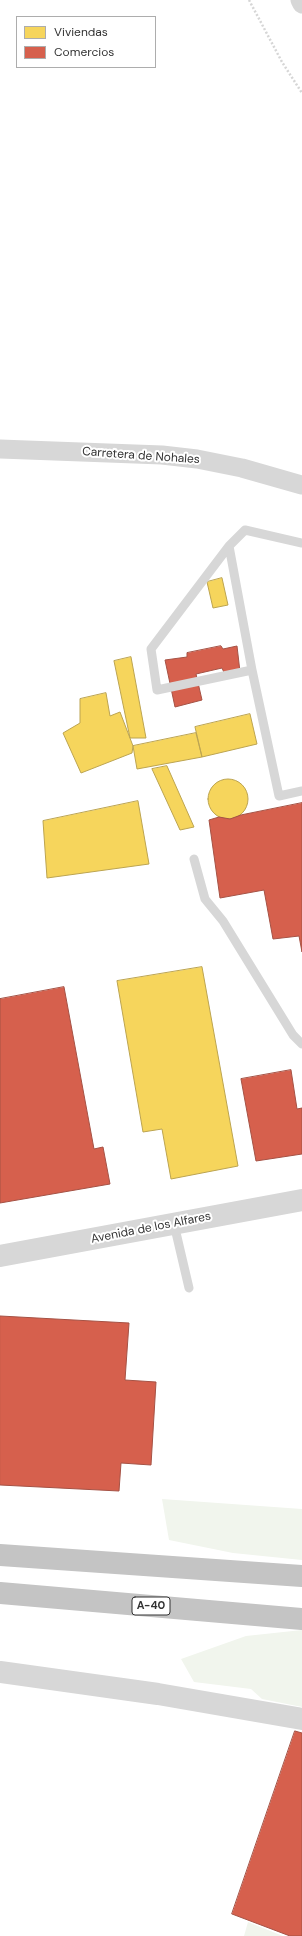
<!DOCTYPE html>
<style>
body{margin:0}
#map{position:relative;width:302px;height:1936px;overflow:hidden;background:#fff;font-family:"DM Sans",sans-serif}
canvas{display:block}
.legend{position:absolute;left:16px;top:16px;width:140px;height:52px;box-sizing:border-box;background:#fff;border:1px solid #adadad;margin:0;padding:5px 7px;list-style:none;font-size:12px;color:#333}
.legend li{display:flex;align-items:center;gap:8px;height:20px}
.legend b{width:20px;border:1px solid #adadad}
</style>
<div id="map">
<canvas width="302" height="1936"></canvas>
<ul class="legend">
<li><b style="height:11px;background:#f6d55c"></b>Viviendas</li>
<li><b style="height:11px;background:#d6604d"></b>Comercios</li>
</ul>
</div>
<script>
const g = document.querySelector('canvas').getContext('2d');
g.lineJoin = 'round';
function fill(path, color) { g.fillStyle = color; g.fill(path, 'evenodd'); }
function strokePath(path, color, width, dash) { g.strokeStyle = color; g.lineWidth = width; g.lineCap = dash ? 'butt' : 'round'; g.setLineDash(dash || []); g.stroke(path); }
function drawText(font, color, halo, rows, align = 'center') {
  g.font = font + ' "DM Sans",sans-serif'; g.lineWidth = 4; g.setLineDash([]); g.textBaseline = 'middle'; g.strokeStyle = halo; g.fillStyle = color; for (const [text, x, y, turn = 0] of rows) {
    g.save(); g.translate(x, y); g.rotate((+turn || 0) * Math.PI / 180); g.textAlign = isNaN(turn) ? turn : align; if (halo) g.strokeText(text, 0, 0); g.fillText(text, 0, 0); g.restore();
  }
}
const green = new Path2D(`
 M162,1499L302,1509V1560L233,1553L169,1540Z
 M302,1630V1707L262,1699L251,1689L194,1682L181,1659L246,1636Z
 M248,1922L283,1936H244Z`);
const homes = new Path2D(`
 M222,578L228,605L213,608L207,582Z
 M131,657L146,738H130L114,661Z
 M106,693L110,716L120,712L133,746L132,753L81,773L63,733L80,723V699Z
 M250,714L257,744L202,757L195,727Z
 M196,733L202,757L137,769L133,746Z
 M167,766L194,827L180,830L152,769Z
 M208 799a20 20 0 1 1 40 0a20 20 0 1 1-40 0Z
 M138,801L149,864L47,878L43,821Z
 M202,967L238,1166L171,1179L162,1129L143,1132L117,981Z`);
const shops = new Path2D(`
 M221,646L223,649L237,646L240,672L226,677L222,668L196,674L202,700L175,707L165,660L187,657V653Z
 M302,803V952L299,936L273,939L264,890L220,898L209,820L219,817L230,819L241,815Z
 M64,987L94,1149L103,1147L110,1184L0,1203V999Z
 M291,1070L297,1109L302,1108V1154L256,1161L241,1079Z
 M0,1316L129,1323L125,1380L156,1382L151,1465L121,1463L119,1491L0,1485Z
 M295,1731L302,1733V1936H290L232,1914Z`);
const path = new Path2D(`
 M249,0L282,62L302,93`);
const service = new Path2D(`
 M302,543L245,530L229,546L252,670L279,796L302,791
 M229,546L151,649L157,690L252,670
 M194,859L205,899L223,921L293,1035L302,1044
 M174,1224L189,1288`);
const minor = new Path2D(`
 M300,0L302,4
 M0,449L162,455L197,459L242,468L302,485`);
const tertiary = new Path2D(`
 M0,1256L302,1200
 M0,1672L158,1694L302,1719`);
const motorway = new Path2D(`
 M0,1555L302,1576
 M0,1593L302,1619`);
const shields = [
 [151,1606,38]
];
const shieldNames = [
 ["A-40",151,1606]
];
const streetNames = [
 ["Carretera de Nohales",141,456,4],
 ["Avenida de los Alfares",151,1228,-11]
];
fill(green, '#f1f5ed');
fill(homes, '#f6d55c');
strokePath(homes, '#bca450', 1);
fill(shops, '#d6604d');
strokePath(shops, '#a55245', 1);
strokePath(path, '#d6d6d6', 2.5, [2, 2]);
strokePath(service, '#d7d7d7', 9);
strokePath(minor, '#d7d7d7', 19);
strokePath(tertiary, '#d7d7d7', 22);
strokePath(motorway, '#c4c4c4', 22);
for (const [x, y, w] of shields) { const box = new Path2D(); box.roundRect(x - w / 2, y - 9, w, 18, 3); g.fillStyle = '#fff'; g.fill(box); strokePath(box, '#333', 1); }
drawText('bold 11px', '#333', null, shieldNames);
drawText('12px', '#333', '#fff', streetNames);
</script>
